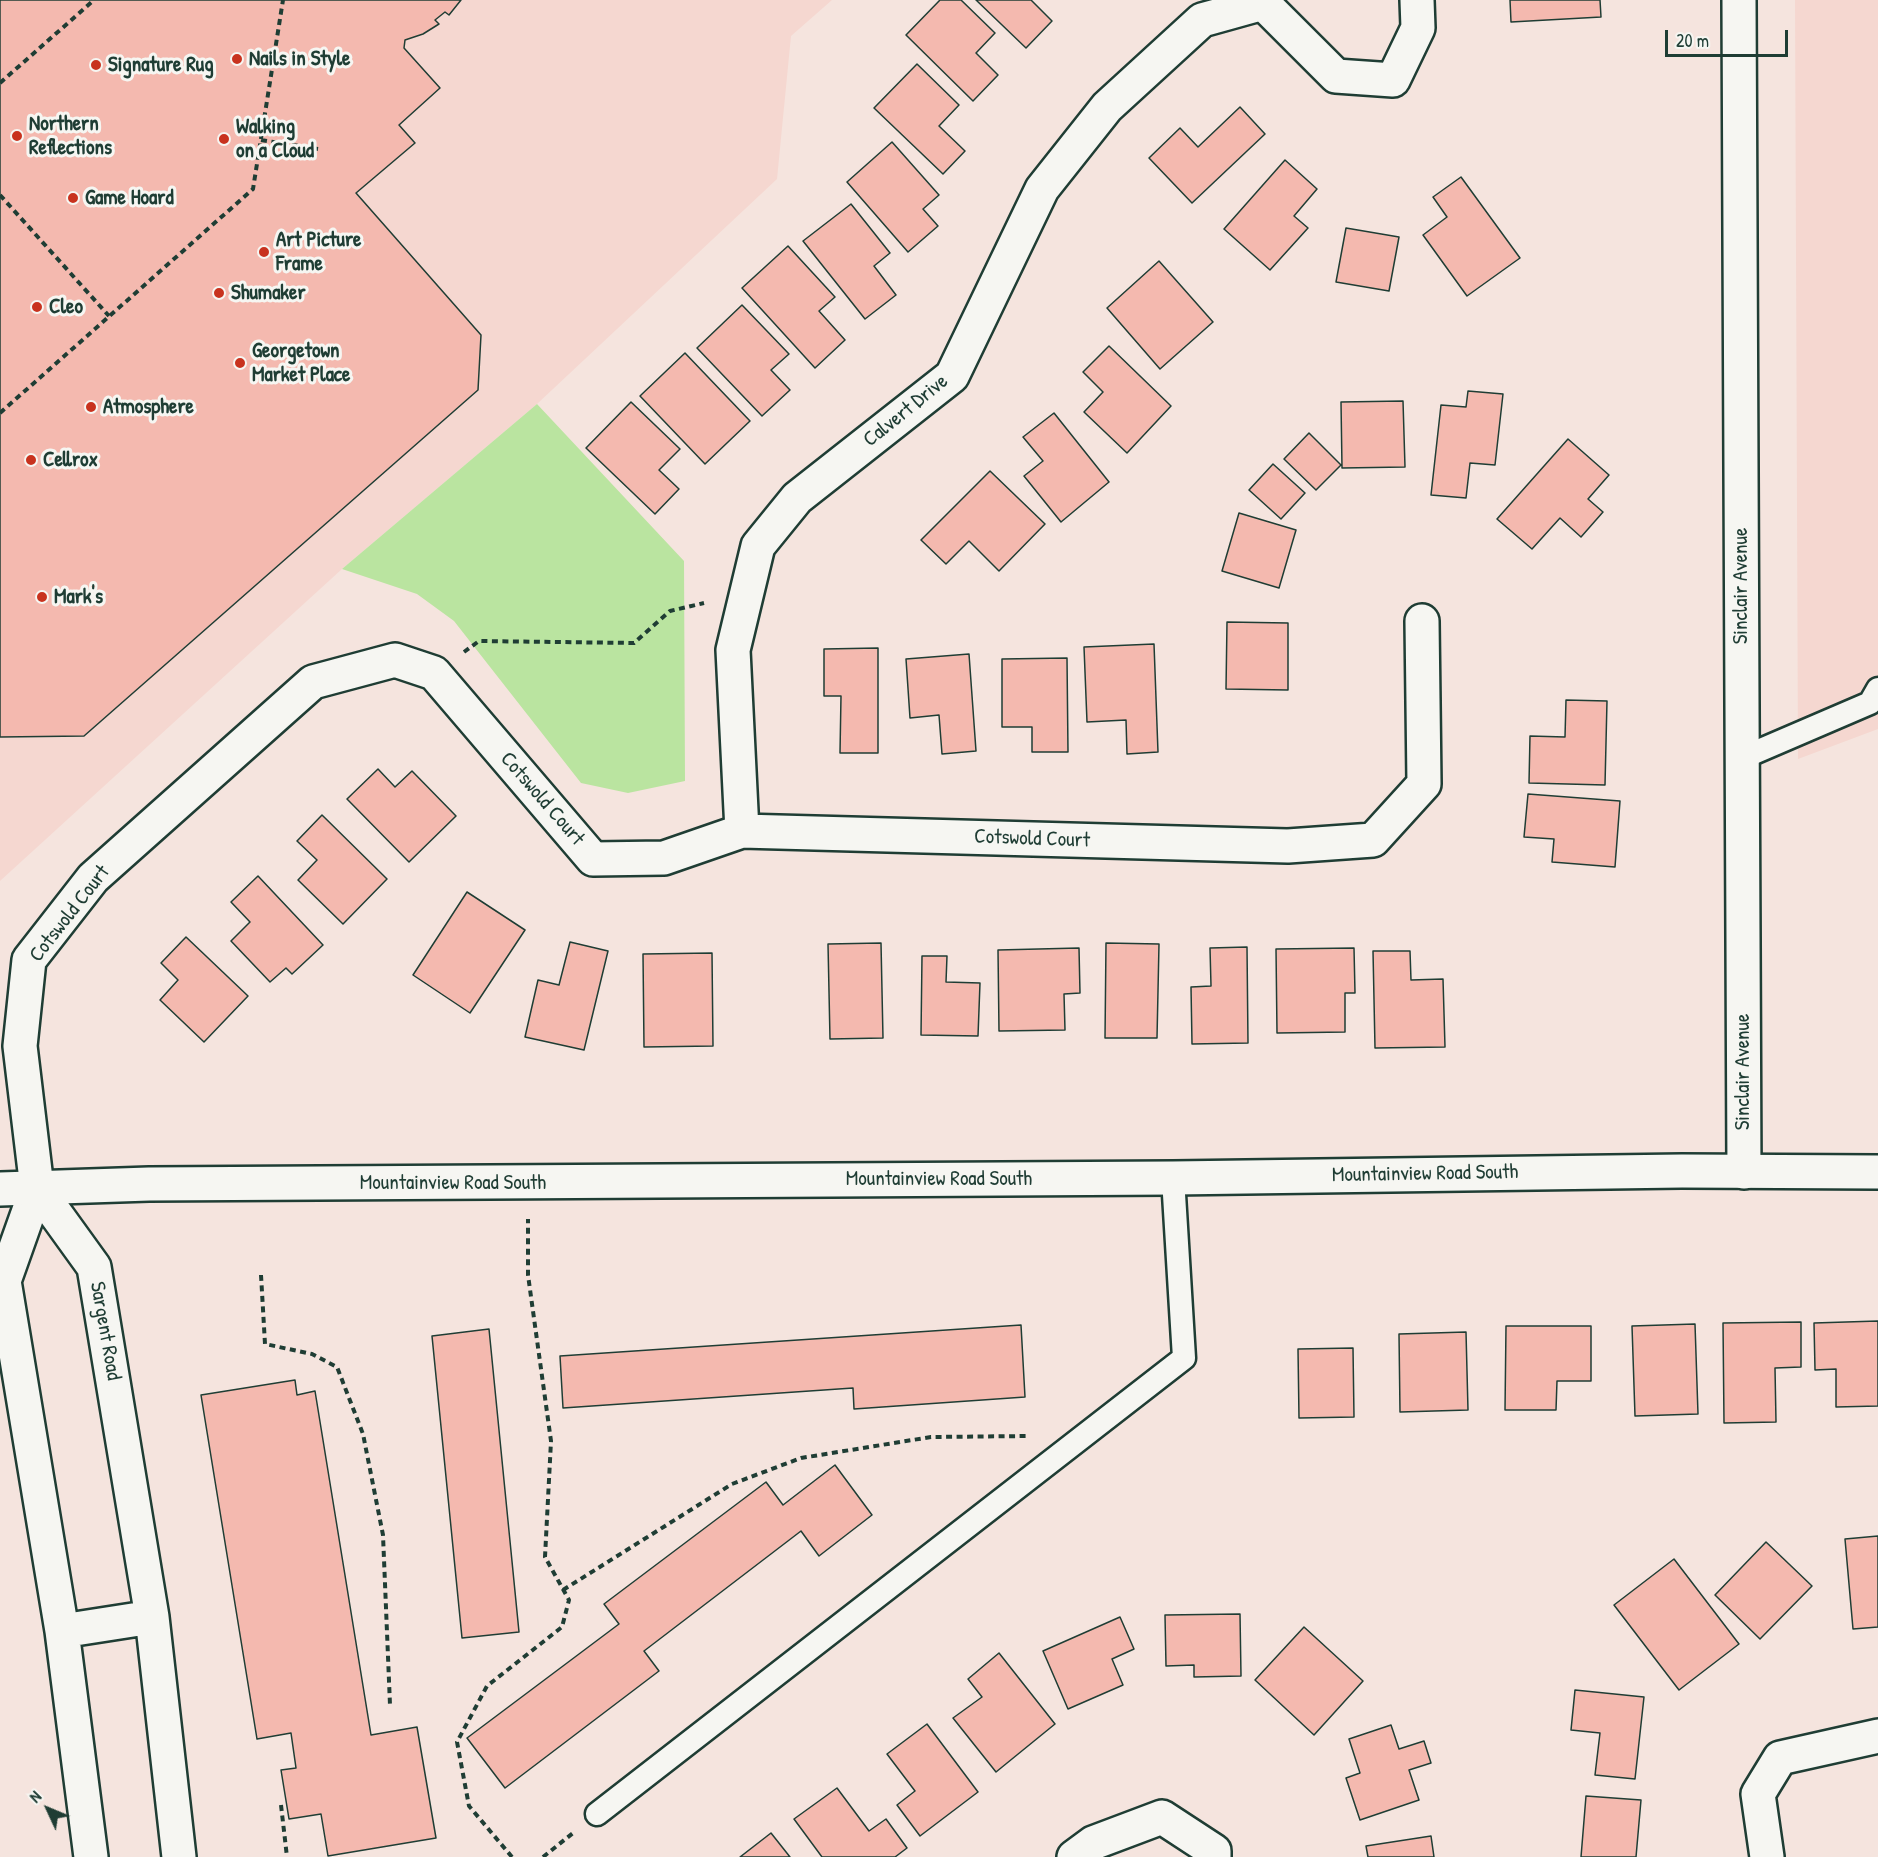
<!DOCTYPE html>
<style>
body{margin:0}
#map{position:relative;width:1878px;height:1857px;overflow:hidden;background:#f5e4de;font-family:"Patrick Hand",sans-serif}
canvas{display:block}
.north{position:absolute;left:18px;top:1779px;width:60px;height:60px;-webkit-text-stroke:4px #f6f6f2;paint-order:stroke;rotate:314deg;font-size:16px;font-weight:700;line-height:24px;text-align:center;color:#1f3d34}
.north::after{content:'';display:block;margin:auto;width:21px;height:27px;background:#1f3d34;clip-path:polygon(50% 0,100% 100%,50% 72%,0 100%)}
.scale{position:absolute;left:1665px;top:30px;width:123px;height:27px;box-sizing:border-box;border:3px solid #1f3d34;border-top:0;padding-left:8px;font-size:18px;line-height:21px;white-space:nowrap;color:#1f3d34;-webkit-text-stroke:4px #f6f6f2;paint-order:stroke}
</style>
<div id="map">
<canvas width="1878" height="1857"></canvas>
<div class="north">N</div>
<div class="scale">20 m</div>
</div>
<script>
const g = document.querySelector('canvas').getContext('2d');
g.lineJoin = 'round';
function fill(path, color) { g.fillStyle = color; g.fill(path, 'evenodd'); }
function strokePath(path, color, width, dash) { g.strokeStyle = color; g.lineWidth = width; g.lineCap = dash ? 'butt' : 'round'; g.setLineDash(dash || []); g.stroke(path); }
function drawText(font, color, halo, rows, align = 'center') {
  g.font = font + ' "Patrick Hand",sans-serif'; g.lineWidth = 6; g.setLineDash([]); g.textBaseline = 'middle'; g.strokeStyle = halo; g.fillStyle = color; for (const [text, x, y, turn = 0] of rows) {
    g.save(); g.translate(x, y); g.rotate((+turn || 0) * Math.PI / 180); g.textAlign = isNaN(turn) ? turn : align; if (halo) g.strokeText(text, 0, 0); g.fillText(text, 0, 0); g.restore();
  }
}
const built = new Path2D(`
 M0,0H832L791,36L777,179L537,404L342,569L0,881Z
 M1795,0H1878V729L1798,759Z`);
const green = new Path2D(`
 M537,404L684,561L685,781L628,793L581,783L454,621L417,594L342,569Z`);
const building = new Path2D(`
 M0,0H461L449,15L445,12L435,20L439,24L423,34L405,40L404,48L440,88L399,125L415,143L356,193L481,335L478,390L84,736L0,737Z
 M940,0H961L995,33L976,53L998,75L973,101L906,35Z
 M976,0H1031L1052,21L1026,48Z
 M1510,0H1600L1601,17L1511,22Z
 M917,64L959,105L939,126L965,151L943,174L874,108Z
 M1240,107L1265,134L1192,203L1149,158L1180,128L1198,147Z
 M892,142L939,195L923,209L938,226L908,252L847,182Z
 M1285,160L1317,189L1294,216L1308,228L1270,270L1224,229Z
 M1461,177L1520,258L1467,296L1423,235L1447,217L1433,197Z
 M851,204L890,253L874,266L896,295L865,319L803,241Z
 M1346,228L1399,237L1389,291L1336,282Z
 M788,246L835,297L819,311L845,340L815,368L742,288Z
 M1159,261L1213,322L1160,369L1107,308Z
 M742,305L789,354L771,370L790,390L762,416L697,348Z
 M1109,346L1171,406L1127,453L1084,412L1103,392L1083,372Z
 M685,353L750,421L705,464L640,396Z
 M1468,391L1503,394L1495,465L1470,463L1466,498L1431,495L1441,405L1466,407Z
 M1403,401L1405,467L1342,468L1341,402Z
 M631,402L680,449L659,470L679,489L655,514L586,448Z
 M1054,413L1109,482L1061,522L1024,476L1043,461L1023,437Z
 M1309,433L1341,465L1316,490L1284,459Z
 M1568,439L1609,475L1588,499L1603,512L1581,537L1560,518L1532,549L1497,519Z
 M1273,464L1305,493L1281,519L1249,490Z
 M990,471L1045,524L999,571L969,541L946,564L921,540Z
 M1239,513L1296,530L1279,588L1222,571Z
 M1227,622L1288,623V690L1226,689Z
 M1154,644L1158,752L1127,754L1126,720L1087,722L1084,647Z
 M878,648V753H840L841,696H824V649Z
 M969,654L976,751L942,754L939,715L910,718L906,659Z
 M1067,658L1068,752H1032V727H1002V659Z
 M1566,700L1607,701L1605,785L1529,783L1530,736L1565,737Z
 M378,769L395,787L412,771L456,816L409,862L347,799Z
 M1528,794L1620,801L1615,867L1552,862L1554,839L1524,837Z
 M322,815L387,879L343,924L298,880L317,860L297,841Z
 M258,876L323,945L292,974L286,968L270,982L231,941L250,922L231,902Z
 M467,892L525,930L470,1013L413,975Z
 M186,937L248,996L204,1042L160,1000L178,980L161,963Z
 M570,942L608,951L584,1050L525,1037L538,980L559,985Z
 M881,943L883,1038L830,1039L828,944Z
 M1106,943L1159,944L1157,1038H1105Z
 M1247,947L1248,1043L1192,1044L1191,987L1211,986L1210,948Z
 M1079,948L1080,993L1064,994L1065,1030L999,1031L998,950Z
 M1354,948L1355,993H1345V1032L1277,1033L1276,949Z
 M1373,951H1410L1411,980L1443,979L1445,1047L1375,1048Z
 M712,953L713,1046L644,1047L643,954Z
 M922,956H947L946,982L980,983L978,1036L921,1035Z
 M1878,1321V1406L1836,1407V1369L1815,1370L1814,1323Z
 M1801,1322V1367L1775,1368L1776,1422L1724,1423L1723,1323Z
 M1695,1324L1698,1414L1635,1416L1632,1326Z
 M1021,1325L1025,1397L854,1409L853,1388L563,1408L560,1356Z
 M1506,1326H1591V1381H1557L1556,1410H1505Z
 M489,1329L519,1632L462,1638L432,1336Z
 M1466,1332L1468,1410L1400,1412L1399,1334Z
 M1353,1348L1354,1417L1299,1418L1298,1349Z
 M295,1380L297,1395L315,1391L371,1735L417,1727L436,1838L328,1856L321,1814L289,1819L281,1770L296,1768L291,1733L257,1739L201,1395Z
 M835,1465L872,1515L819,1556L801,1531L644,1651L659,1671L505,1788L467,1738L619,1624L604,1604L766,1482L783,1505Z
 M1878,1536V1627L1853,1629L1845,1539Z
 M1766,1542L1812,1586L1760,1639L1715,1595Z
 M1674,1559L1739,1644L1679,1690L1614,1605Z
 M1240,1614L1241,1676L1194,1677V1665L1166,1666L1165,1615Z
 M1120,1617L1134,1649L1112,1659L1123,1685L1068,1709L1043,1651Z
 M1304,1627L1363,1681L1314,1735L1255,1680Z
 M999,1653L1055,1724L996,1772L953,1718L982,1697L968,1679Z
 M1575,1690L1644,1697L1635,1779L1595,1775L1600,1733L1571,1730Z
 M927,1724L978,1792L920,1836L897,1805L915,1791L887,1754Z
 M1391,1725L1399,1749L1424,1741L1431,1763L1409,1770L1419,1800L1360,1820L1346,1778L1360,1773L1349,1739Z
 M837,1788L869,1831L886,1819L907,1848L895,1857H822L794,1819Z
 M1586,1796L1641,1800L1636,1857H1581Z
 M771,1833L790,1857H740Z
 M1431,1836L1434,1857H1368L1366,1846Z`);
const path = new Path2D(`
 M0,83L94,0
 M261,140L318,149
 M0,195L109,316
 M0,413L253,189L283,0
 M464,652L479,641L634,643L670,611L704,603
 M261,1275L265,1344L312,1354L337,1367L363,1434L383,1535L390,1705
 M563,1590L732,1484L801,1458L931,1437L1029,1436
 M281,1805L287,1857
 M512,1857L469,1806L457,1742L487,1686L562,1627L569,1600L545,1557L551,1441L528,1275V1219
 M543,1857L573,1833`);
const service = new Path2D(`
 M1742,758L1870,703L1878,689
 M597,1814L1184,1358L1173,1178`);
const minor = new Path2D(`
 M1263,3L1336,76L1393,80L1418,28L1417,0
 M742,831L733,650L758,546L797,498L952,376L1042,189L1107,107L1202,20L1263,3
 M37,1188L94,1267L152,1617L179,1857
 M62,1631L152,1617
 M91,1857L62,1631L4,1281L37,1188L20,1046L29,960L93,878L313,682L395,660L434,673L593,859L664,858L742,831L1288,846L1373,840L1424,784L1422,621
 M1074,1857L1093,1843L1162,1817L1214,1851V1857
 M1767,1857L1758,1794L1780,1758L1878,1736`);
const tertiary = new Path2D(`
 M1739,0L1744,1172`);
const secondary = new Path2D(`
 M0,1189L149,1184L1173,1178L1682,1171L1878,1172`);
const markers = [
 [237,59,6,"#c8321e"],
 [96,65,6,"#c8321e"],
 [17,136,6,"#c8321e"],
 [224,139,6,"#c8321e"],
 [73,198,6,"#c8321e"],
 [264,252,6,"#c8321e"],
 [219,293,6,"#c8321e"],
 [37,307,6,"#c8321e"],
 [240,363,6,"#c8321e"],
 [91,407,6,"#c8321e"],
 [31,460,6,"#c8321e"],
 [42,597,6,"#c8321e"]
];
const poiNames = [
 ["Nails in Style",249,59],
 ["Signature Rug",108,65],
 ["Northern",29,124],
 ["Reflections",29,148],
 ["Walking",236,127],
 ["on a Cloud",236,151],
 ["Game Hoard",85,198],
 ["Art Picture",276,240],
 ["Frame",276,264],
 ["Shumaker",231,293],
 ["Cleo",49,307],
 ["Georgetown",252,351],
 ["Market Place",252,375],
 ["Atmosphere",103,407],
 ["Cellrox",43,460],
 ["Mark's",54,597]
];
const streetNames = [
 ["Calvert Drive",906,411,-39],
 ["Sinclair Avenue",1741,586,-90],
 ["Cotswold Court",542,799,49],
 ["Cotswold Court",1032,839,2],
 ["Cotswold Court",70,914,-52],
 ["Sinclair Avenue",1743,1072,-90],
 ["Mountainview Road South",1425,1174,-1],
 ["Mountainview Road South",939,1179],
 ["Mountainview Road South",453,1183],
 ["Sargent Road",105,1331,80]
];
fill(built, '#f5d7d0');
fill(green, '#bae4a0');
fill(building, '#f4b9af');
strokePath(building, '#1f3d34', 1.5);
strokePath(service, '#1f3d34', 27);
strokePath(minor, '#1f3d34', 38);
strokePath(tertiary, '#1f3d34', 38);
strokePath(secondary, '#1f3d34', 38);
strokePath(path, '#1f3d34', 4, [6, 4.5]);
strokePath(service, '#f6f6f2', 22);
strokePath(minor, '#f6f6f2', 33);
strokePath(tertiary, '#f6f6f2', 33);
strokePath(secondary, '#f6f6f2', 33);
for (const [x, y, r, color] of markers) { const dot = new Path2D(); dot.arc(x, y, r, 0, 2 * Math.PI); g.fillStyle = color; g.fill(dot); strokePath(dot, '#f6f6f2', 2); }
drawText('bold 21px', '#1f3d34', '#f6f6f2', poiNames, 'left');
drawText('21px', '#1f3d34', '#f6f6f2', streetNames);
</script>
